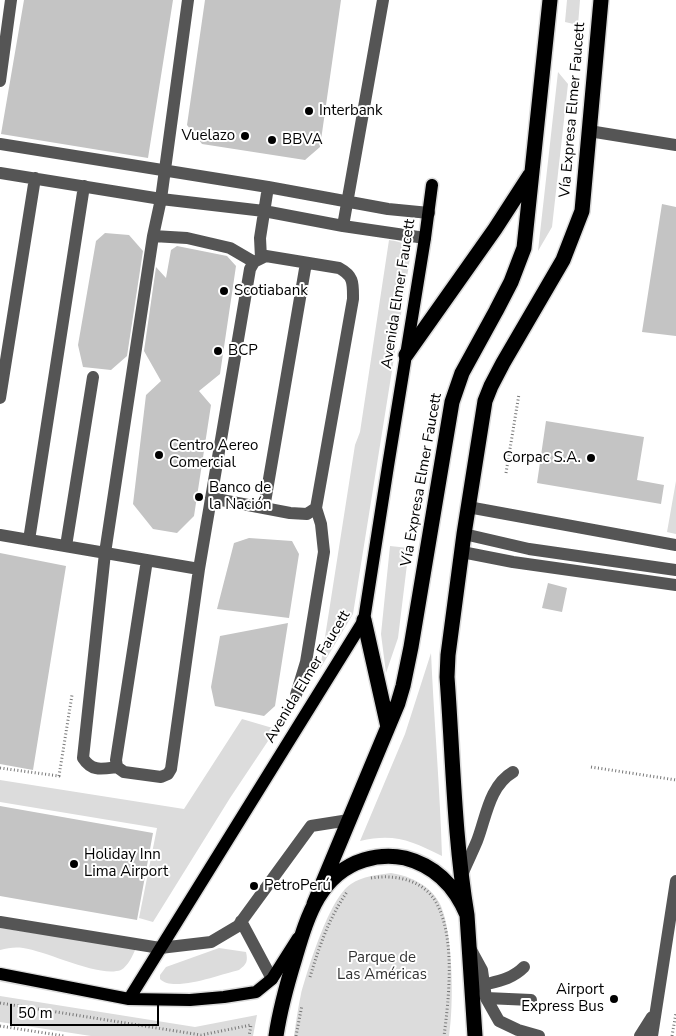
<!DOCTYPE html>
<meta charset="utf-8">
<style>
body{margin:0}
#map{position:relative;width:676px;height:1036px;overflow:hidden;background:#fff;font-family:"Nunito Sans",sans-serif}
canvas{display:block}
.scale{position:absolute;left:10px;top:1004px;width:149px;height:22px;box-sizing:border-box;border:2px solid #000;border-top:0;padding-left:6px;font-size:15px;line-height:18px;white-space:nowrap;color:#000;-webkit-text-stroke:4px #fff;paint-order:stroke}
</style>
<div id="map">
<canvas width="676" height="1036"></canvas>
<div class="scale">50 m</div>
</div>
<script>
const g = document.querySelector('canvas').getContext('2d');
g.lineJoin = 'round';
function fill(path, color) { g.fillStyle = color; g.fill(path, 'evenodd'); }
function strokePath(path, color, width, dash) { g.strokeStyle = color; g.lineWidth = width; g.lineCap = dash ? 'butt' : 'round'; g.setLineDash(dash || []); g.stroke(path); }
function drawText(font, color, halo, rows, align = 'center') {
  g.font = font + ' "Nunito Sans",sans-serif'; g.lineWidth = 4; g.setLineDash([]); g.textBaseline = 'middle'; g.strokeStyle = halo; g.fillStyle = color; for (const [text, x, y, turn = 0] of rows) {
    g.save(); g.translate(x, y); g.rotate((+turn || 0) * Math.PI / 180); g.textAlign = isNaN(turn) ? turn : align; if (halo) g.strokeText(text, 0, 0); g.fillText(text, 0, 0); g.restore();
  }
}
const green = new Path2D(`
 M567,0H580L578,25L565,22Z
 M558,72L568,84L552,227L538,251Z
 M389,240C403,242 408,244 410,258L353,614L320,669L355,445L360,432Z
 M676,481V534L667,532Z
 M390,546L409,548L398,638L386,673L381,634Z
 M431,653C434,721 440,788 442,856C411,841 395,833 360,841L405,734Z
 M242,719L276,729L230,798L153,922L139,918L157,828L0,802V780L184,809Z
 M391,873C411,876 432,886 441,906C453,935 454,1004 449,1036H294C296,1022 298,1008 301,994C308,969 329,898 351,884C363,876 377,875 391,873Z
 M0,928L136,948C133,955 128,966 121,970C99,978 47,951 23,948C15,947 8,948 0,950Z
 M219,948L246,952C248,961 247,964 239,970C221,974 173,993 160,979V975L166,967Z
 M0,996L195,1027L257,1015L253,1036H91L0,1022Z`);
const building = new Path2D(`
 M24,0H173L148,158L1,134Z
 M205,0H341L320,147L305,160L202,144L187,125Z
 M662,204L676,207V336L642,332Z
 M105,233L129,235L143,251L127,356L111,370L83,367L78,345L96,241Z
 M177,246L227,256L236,266L220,374L199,391L211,405L194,516L177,533L153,529L133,504L146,395L161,381L144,351L156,267L166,278L171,250Z
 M546,421L644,437L637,480L664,485L661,504L537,483Z
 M249,538L292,541L299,554L289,618L217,609L234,543Z
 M0,553L66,566L33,770L0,764Z
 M548,583L567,588L562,612L542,608Z
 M288,623L275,706L264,716L215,706L211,687L220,636Z
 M0,806L153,833L137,920L0,896Z`);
const path = new Path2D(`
 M506,473L519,394
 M591,767L676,780
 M0,768L59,776L72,695
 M371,878C396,874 426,880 438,906C455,941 449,998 444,1036
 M310,977C319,947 329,918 347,892
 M0,1003L201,1035L251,1025L249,1036
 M0,1026L64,1036
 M296,1036L302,1005
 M672,1036L676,1013`);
const minor = new Path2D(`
 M0,81L11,0
 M589,131L676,145
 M0,144L268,187L388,209L429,213
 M0,173L161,199L264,211L343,226L425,238
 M343,226L383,0
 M153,236L187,238L230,248L254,262
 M261,258L260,238L268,187
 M0,398L35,178
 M211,498L290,513L307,514L316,508
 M468,507L676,545
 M264,508L306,263
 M464,534L529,549L676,570
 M0,535L199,569
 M29,540L84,186
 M66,546L93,377
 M462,552L513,562L676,585
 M147,560L116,760L117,767L124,772L161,777L168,774L171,769L199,569L250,269L254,262L266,256L339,268C354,276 353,283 353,299L316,508L321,524L324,552L306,662L296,695
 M117,767C102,769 92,772 83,758L105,553L153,236L161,199L188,0
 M461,877C466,865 472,853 477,841C486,818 489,786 513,772
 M241,921L272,979
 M0,922L160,948L211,942L238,926L311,826L349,820
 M470,948L482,970L486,998L499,1021L518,1030L539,1036
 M483,985C499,981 512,979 524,967
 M486,998L531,1000
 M640,1036L652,1017
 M652,1036L676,881`);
const major = new Path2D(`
 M0,974L129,999L190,1000L224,997L256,992L272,979L298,938
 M129,999L364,620L388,466L425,238L432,185`);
const highway = new Path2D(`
 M406,355L495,229L530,175
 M364,620L388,727
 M314,904L398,703L403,686L411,647L452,402L462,373L496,311L511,282L524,248L550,0
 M467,915C454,836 453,757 447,677L448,655L464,534L485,401L491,386L503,363L563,260L582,211L601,0
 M276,1036C280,1009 287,984 295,958C307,918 319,874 364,860C377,856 391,855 405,858C436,866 455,886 467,915L475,1036`);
const markers = [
 [309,111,5,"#000"],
 [245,136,5,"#000"],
 [272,140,5,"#000"],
 [224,291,5,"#000"],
 [218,351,5,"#000"],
 [159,455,5,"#000"],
 [591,458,5,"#000"],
 [199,497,5,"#000"],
 [74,864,5,"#000"],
 [254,886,5,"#000"],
 [614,999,5,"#000"]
];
const streetNames = [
 ["Vía Expresa Elmer Faucett",573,110,-85],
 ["Avenida Elmer Faucett",399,294,-81],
 ["Vía Expresa Elmer Faucett",422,480,-80],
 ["Avenida Elmer Faucett",308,677,-59]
];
const poiNames = [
 ["Interbank",319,111],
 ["Vuelazo",235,136,"right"],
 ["BBVA",282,140],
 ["Scotiabank",234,291],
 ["BCP",228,351],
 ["Centro Aereo",169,446],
 ["Comercial",169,463],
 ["Corpac S.A.",581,458,"right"],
 ["Banco de",209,488],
 ["la Nación",209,505],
 ["Holiday Inn",84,855],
 ["Lima Airport",84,872],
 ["PetroPerú",264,886],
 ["Airport",604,990,"right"],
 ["Express Bus",604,1007,"right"]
];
const parkNames = [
 ["Parque de",382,958],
 ["Las Américas",382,975]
];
fill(green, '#dcdcdc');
fill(building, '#c4c4c4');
strokePath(major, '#dbdbdb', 15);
strokePath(highway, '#dbdbdb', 18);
strokePath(path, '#777', 3, [1, 2.5]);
strokePath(minor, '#555', 12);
strokePath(major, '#000', 12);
strokePath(highway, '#000', 15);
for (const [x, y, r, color] of markers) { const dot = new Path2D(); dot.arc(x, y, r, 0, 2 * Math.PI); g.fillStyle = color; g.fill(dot); strokePath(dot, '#fff', 2); }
drawText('15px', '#000', '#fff', streetNames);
drawText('15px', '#000', '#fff', poiNames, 'left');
drawText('15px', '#333', '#fff', parkNames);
</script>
